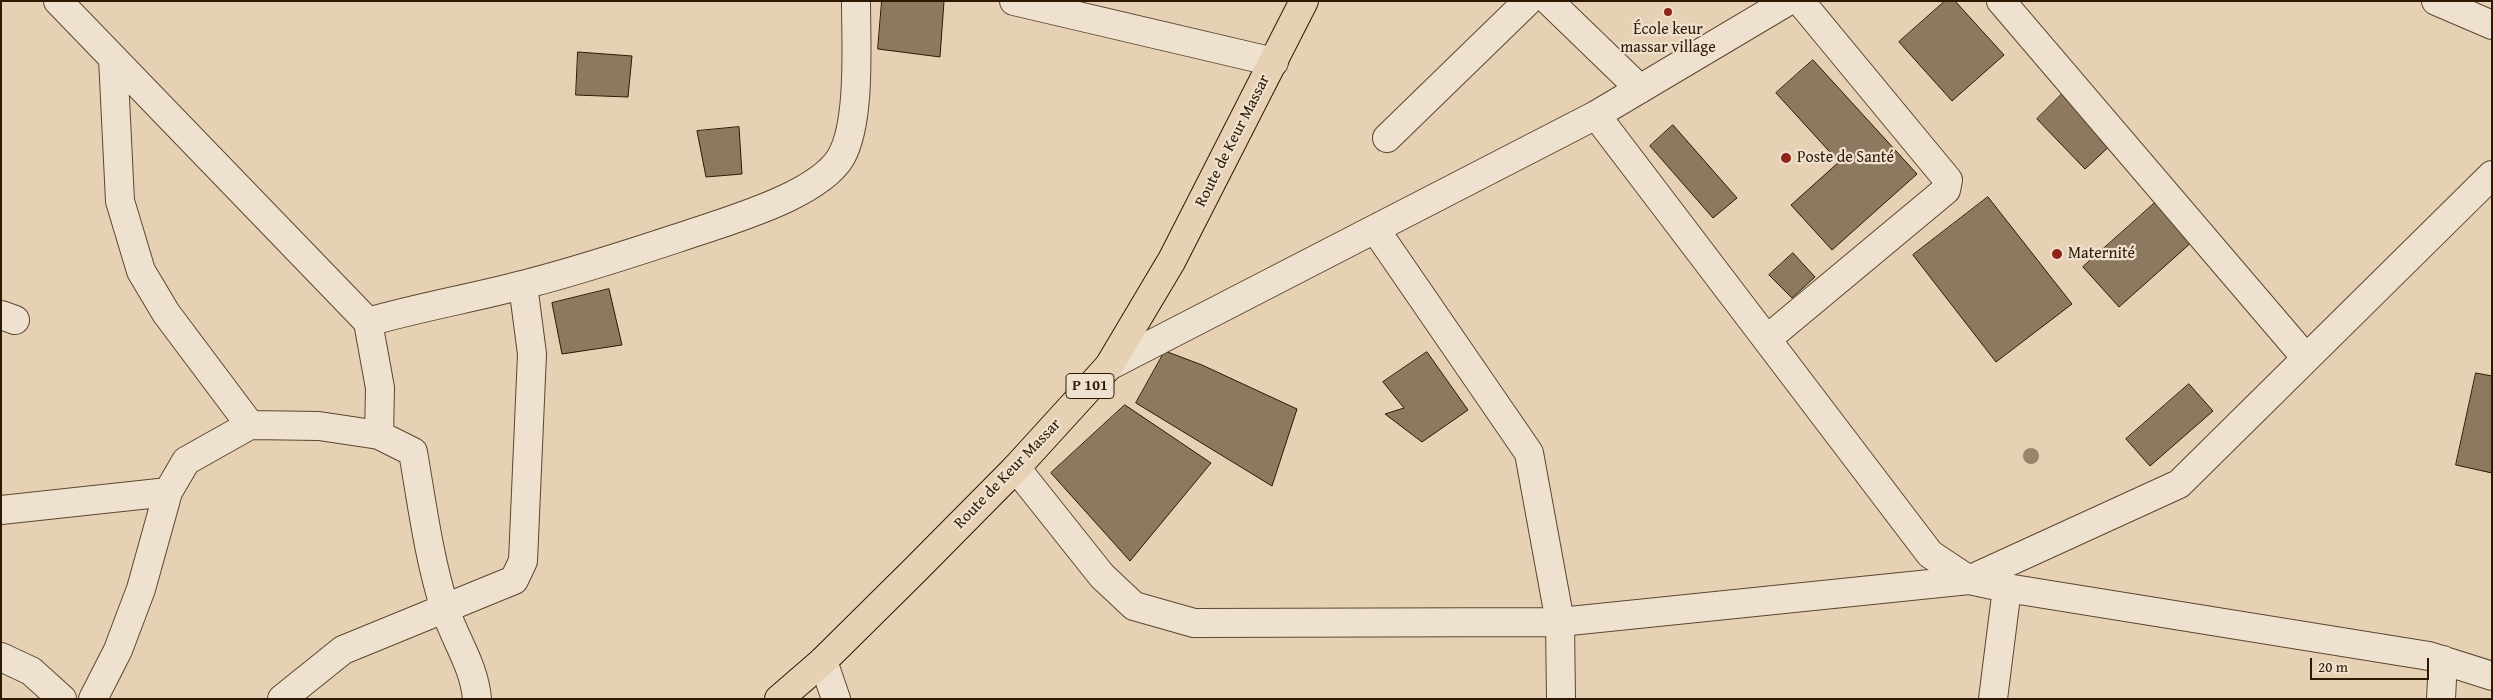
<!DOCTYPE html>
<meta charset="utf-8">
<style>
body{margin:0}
#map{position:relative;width:2493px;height:700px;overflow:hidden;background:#e6d1b5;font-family:"Gentium Book Plus",serif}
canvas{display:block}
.frame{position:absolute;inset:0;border:2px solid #2d1901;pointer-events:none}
.scale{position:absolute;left:2310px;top:658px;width:119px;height:22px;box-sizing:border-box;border:2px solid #2d1901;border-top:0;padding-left:6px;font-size:15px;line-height:18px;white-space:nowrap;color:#2d1901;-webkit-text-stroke:4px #efe1cf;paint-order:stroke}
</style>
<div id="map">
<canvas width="2493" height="700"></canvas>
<div class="frame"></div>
<div class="scale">20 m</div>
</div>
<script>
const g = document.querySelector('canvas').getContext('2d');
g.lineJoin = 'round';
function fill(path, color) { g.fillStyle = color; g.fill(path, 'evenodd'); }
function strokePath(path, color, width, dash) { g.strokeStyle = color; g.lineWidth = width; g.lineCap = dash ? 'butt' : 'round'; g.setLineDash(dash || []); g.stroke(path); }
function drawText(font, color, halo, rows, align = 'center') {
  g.font = font + ' "Gentium Book Plus",serif'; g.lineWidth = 4.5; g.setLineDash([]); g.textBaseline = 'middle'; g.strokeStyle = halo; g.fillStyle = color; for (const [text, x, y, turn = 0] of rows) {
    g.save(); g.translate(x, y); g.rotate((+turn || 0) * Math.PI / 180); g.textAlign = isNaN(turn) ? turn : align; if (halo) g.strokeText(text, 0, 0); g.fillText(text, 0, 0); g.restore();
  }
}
const building = new Path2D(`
 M882,1H944L940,57L878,49Z
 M1945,1H1955L2004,55L1952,101L1899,42Z
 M578,52L632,56L628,97L576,95Z
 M1813,60L1917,174L1832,250L1791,205L1839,162L1776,93Z
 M2065,91L2114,142L2085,169L2037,119Z
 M1673,125L1737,198L1713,218L1650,146Z
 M739,127L742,174L706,177L697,131Z
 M1988,197L2072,304L1996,362L1913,255Z
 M2157,201L2193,241L2119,307L2083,267Z
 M1793,253L1815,277L1792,298L1769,275Z
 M609,289L622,345L562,354L552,303Z
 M1165,351L1202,365L1297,409L1272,486L1136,403Z
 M1427,352L1468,410L1422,442L1385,414L1404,408L1383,382Z
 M2476,373L2492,376V473L2456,465Z
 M2189,384L2213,411L2150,466L2126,439Z
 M1125,405L1211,463L1130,561L1051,473Z`);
const minor = new Path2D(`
 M58,1L368,322L380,388L379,435
 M1014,1L1274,62
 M1549,1L1640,89
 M2001,1L2306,358
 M2436,1L2492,25
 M113,58L120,201L141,271L166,313L250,425
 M1596,115L1930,554L1969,580
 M1387,138L1528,1
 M1375,229L1529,453L1560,622L1561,699
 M1,315L15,320
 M368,322C420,307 473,298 526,284C586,269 644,249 702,230C740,217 820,193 841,157C861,122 856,43 856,1
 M1767,339L1946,190L1948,180L1800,1
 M1109,366L1596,115L1788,1
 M1016,468L1102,576L1134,606L1194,623L1560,622L1969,580L2007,588L2429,656L2492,676
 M1,510L168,492
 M1969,580L2179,484L2492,175
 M1,657L31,671L62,699
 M823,661L836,699
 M93,699L118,650L141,589L168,492L186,461L250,425L319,426L379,435L413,452C422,504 429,559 445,609C455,640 474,665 477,699
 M282,699L343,650L514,580L523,561L532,354L523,285
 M1993,699L2007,588
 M2441,699L2443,660`);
const major = new Path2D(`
 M779,699L823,661L915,570L1016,468L1109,366L1172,260L1304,1`);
const trees = [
 [2031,456]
];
const markers = [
 [1668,12,5,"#8f2418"],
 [1786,158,6,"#8f2418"],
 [2057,254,6,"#8f2418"]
];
const shields = [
 [1090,386,48]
];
const shieldNames = [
 ["P 101",1090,386]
];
const poiNames = [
 ["École keur",1668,30,"center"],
 ["massar village",1668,48,"center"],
 ["Poste de Santé",1797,158],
 ["Maternité",2068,254]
];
const streetNames = [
 ["Route de Keur Massar",1233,141,-63],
 ["Route de Keur Massar",1008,474,-46]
];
fill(building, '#8d795f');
strokePath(building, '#2d1901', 1);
strokePath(minor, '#5b472e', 30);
strokePath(major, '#2d1901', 30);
strokePath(minor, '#efe1cf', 28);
strokePath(major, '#e6d1b5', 28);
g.fillStyle = '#9a856b';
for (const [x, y] of trees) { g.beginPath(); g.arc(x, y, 8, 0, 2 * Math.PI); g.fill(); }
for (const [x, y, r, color] of markers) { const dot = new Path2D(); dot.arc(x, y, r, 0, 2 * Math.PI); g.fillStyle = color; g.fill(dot); strokePath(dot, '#efe1cf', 2); }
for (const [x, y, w] of shields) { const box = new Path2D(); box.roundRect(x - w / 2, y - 12.5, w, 25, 4); g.fillStyle = '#efe1cf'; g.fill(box); strokePath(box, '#2d1901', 1); }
drawText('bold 15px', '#2d1901', null, shieldNames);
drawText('16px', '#2d1901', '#efe1cf', poiNames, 'left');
drawText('16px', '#2d1901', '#efe1cf', streetNames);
</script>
